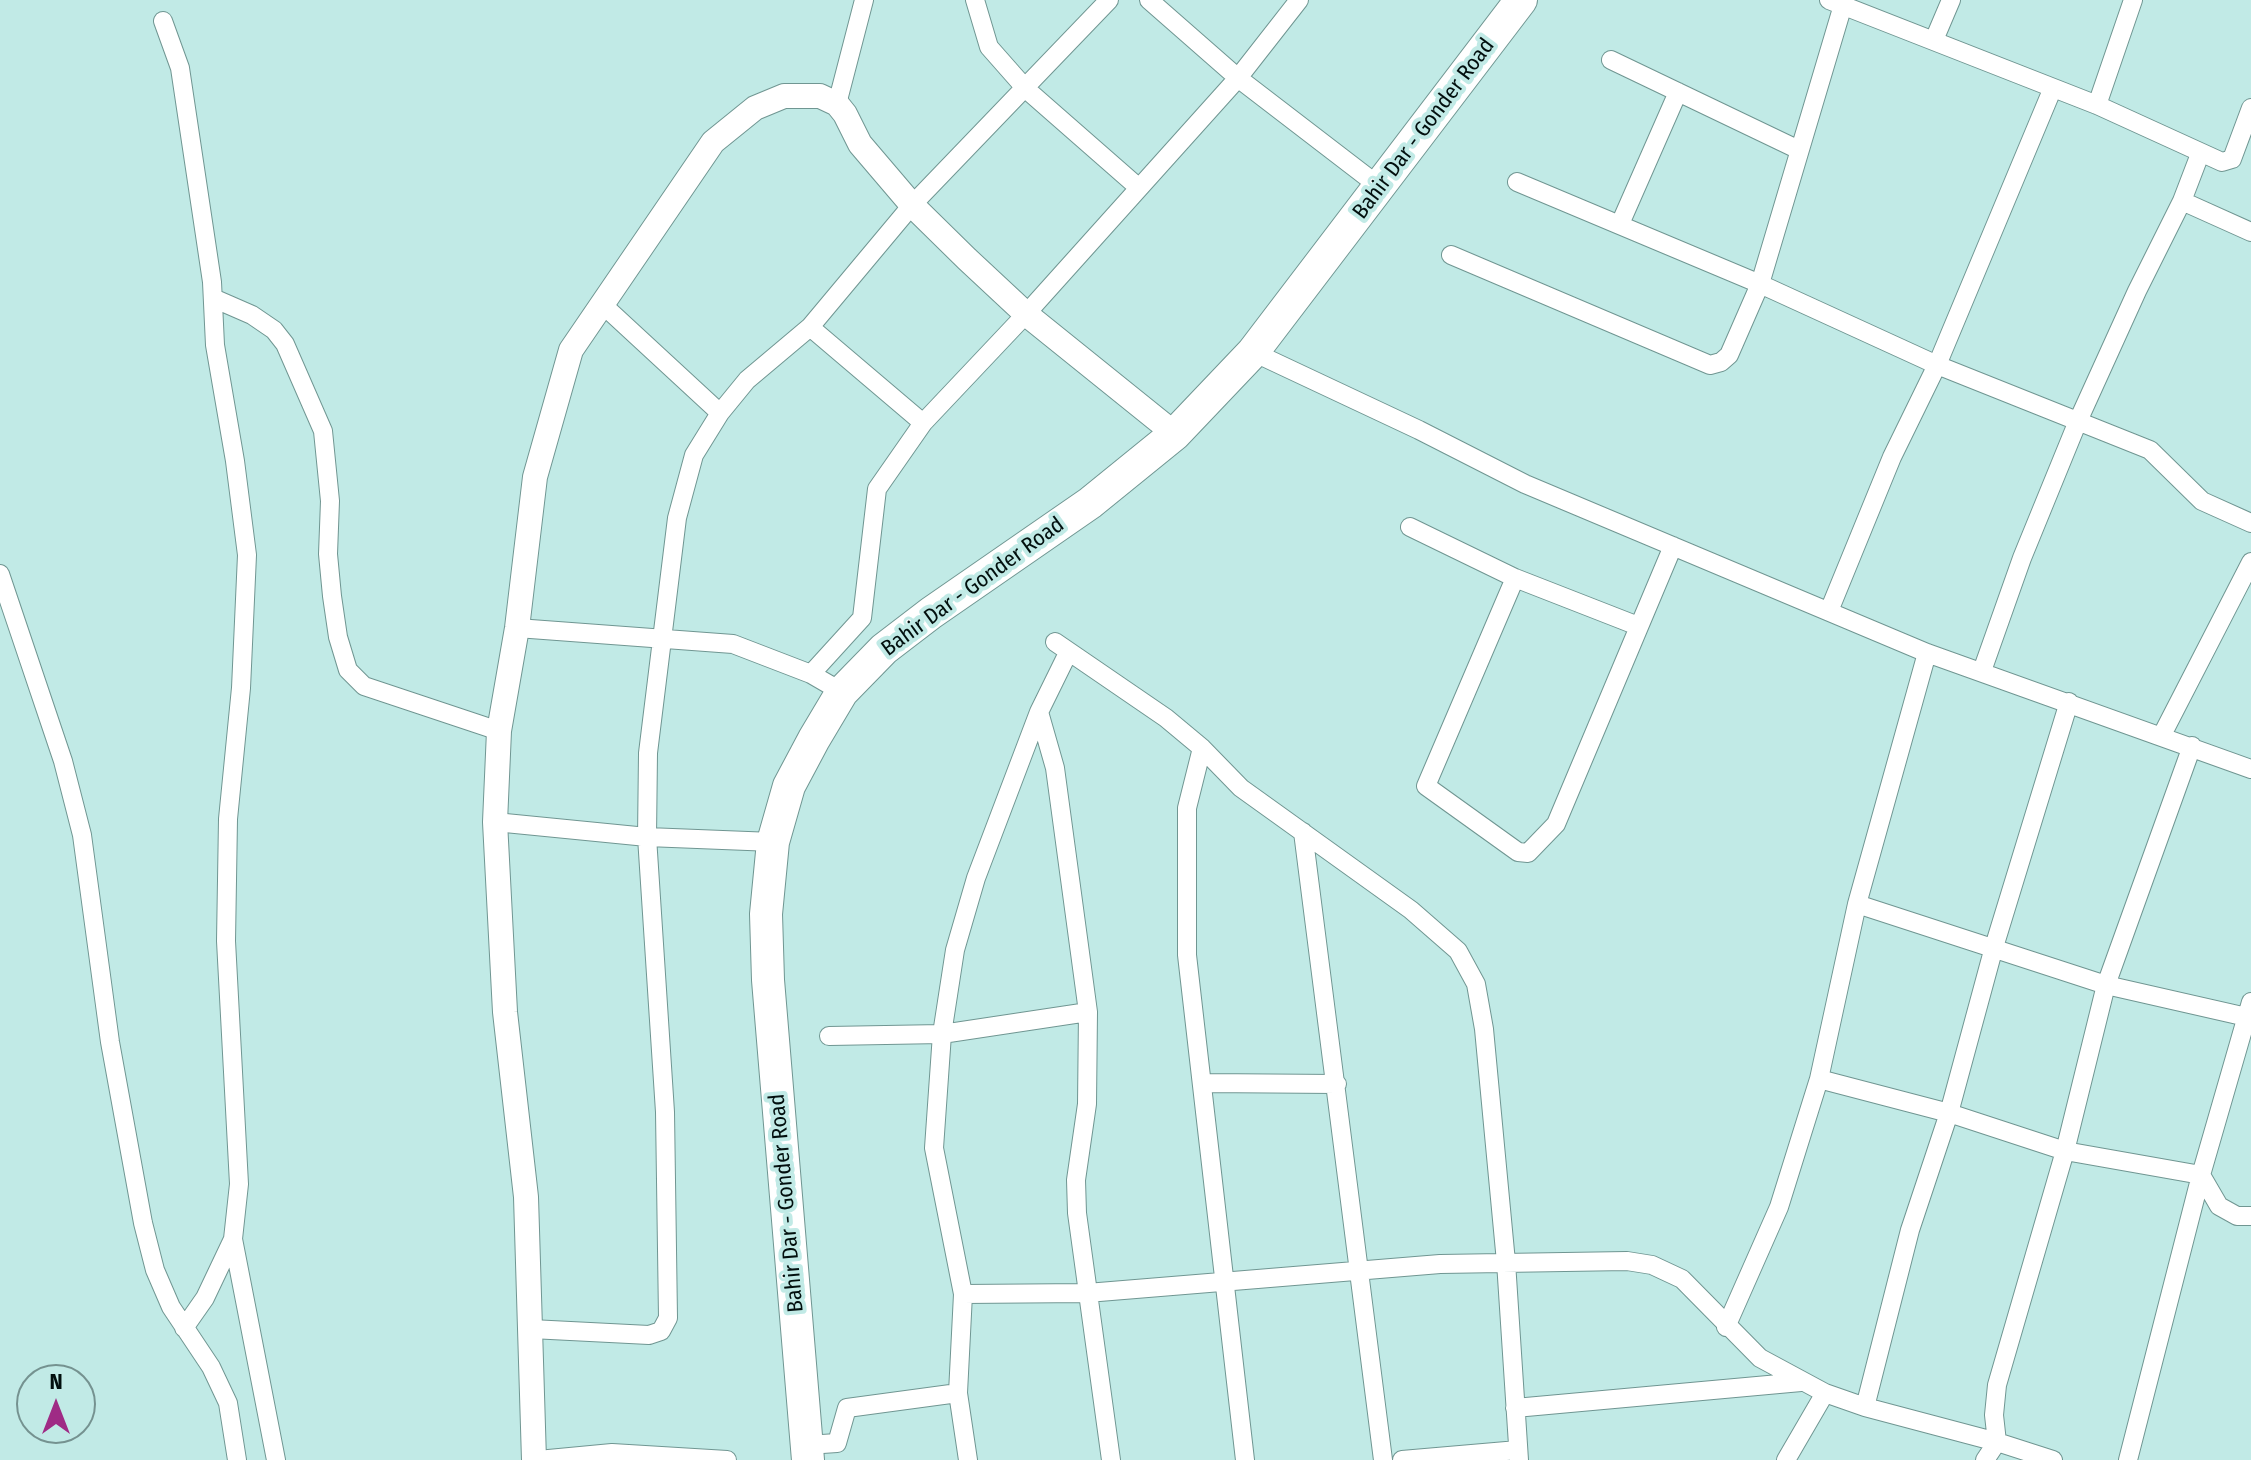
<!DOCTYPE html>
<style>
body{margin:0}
#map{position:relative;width:2251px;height:1460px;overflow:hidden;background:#c1eae6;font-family:"Fira Sans Condensed",sans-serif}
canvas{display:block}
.north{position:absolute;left:16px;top:1364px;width:80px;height:80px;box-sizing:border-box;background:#c1eae6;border:2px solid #759290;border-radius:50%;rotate:0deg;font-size:22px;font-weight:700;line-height:32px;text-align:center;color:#020f0e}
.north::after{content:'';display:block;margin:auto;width:28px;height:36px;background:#9f2b85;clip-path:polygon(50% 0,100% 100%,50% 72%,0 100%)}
</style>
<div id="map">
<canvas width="2251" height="1460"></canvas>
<div class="north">N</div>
</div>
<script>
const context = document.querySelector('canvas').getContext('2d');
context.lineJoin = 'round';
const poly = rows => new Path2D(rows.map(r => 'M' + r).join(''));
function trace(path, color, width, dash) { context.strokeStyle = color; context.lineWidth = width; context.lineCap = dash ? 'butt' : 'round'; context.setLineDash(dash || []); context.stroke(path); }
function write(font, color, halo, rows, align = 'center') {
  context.font = font + ' "Fira Sans Condensed",sans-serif'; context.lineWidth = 8; context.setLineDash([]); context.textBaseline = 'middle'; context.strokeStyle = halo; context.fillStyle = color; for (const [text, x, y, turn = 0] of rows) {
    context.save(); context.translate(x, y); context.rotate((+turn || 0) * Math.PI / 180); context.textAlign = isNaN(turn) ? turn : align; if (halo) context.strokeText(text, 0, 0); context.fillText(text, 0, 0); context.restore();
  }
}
const minor = poly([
 [975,0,989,47,1026,89,1139,188],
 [1149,0,1238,78,1380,187],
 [1829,0,2097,105,2222,162,2232,159,2251,108],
 [163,21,180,68,212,282,215,345,235,461,247,555,241,688,228,819,226,941,239,1184,233,1239,205,1298,184,1328],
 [1934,40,1951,0],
 [1611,60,1799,150],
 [837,104,864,0],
 [2097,105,2133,0],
 [1517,182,1760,284,1937,365,2150,450,2202,501,2251,523],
 [2182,201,2251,232],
 [1620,224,1678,92],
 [1451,255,1710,365,1721,362,1729,355,1760,284,1843,5],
 [213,298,252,315,274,330,285,344,323,431,330,501,328,554,332,596,338,637,348,670,364,686,499,731],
 [602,304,720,413,747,380,810,327,912,205,1109,0],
 [810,327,923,423],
 [1253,352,1419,430,1525,484,1927,653,2251,769],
 [1410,527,1515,578,1638,626],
 [0,574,63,761,82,835,110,1042,143,1223,155,1270,171,1307,211,1367,228,1403,237,1460],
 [1515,578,1426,786,1518,852,1528,853,1556,824,1673,546],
 [1829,611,1892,457,1937,365,2052,90],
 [517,628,733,644,811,674],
 [1055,642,1166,718,1202,748,1241,788,1411,910,1458,951,1476,984,1484,1029,1506,1262,1519,1460],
 [1982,671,2022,558,2078,421,2137,291,2182,201,2200,154],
 [842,692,811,674,862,618,877,489,923,423,1026,314,1238,78,1299,0],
 [1039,712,1055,768,1088,1012,1087,1104,1076,1180,1077,1213,1111,1460],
 [2162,735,2251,562],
 [1202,748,1187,808,1187,955,1245,1460],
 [495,822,647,837,773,842],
 [1303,832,1383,1460],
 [1857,904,2106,985,2251,1018],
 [829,1036,942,1034,1088,1012],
 [1819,1079,1949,1113,2065,1151,2201,1175,2219,1206,2237,1216,2251,1216],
 [1203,1083,1337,1084],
 [233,1239,276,1460],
 [963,1294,1087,1293,1440,1264,1627,1261,1652,1265,1682,1279,1760,1358,1825,1393,1786,1460],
 [1726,1327,1779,1207,1819,1079,1857,904,1927,653],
 [531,1329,649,1335,661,1331,668,1318,665,1112,647,837,648,753,677,518,694,455,720,413],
 [1825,1393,1865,1407,1997,1442,2053,1460],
 [1865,1407,1910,1230,1949,1113,1994,947,2069,702],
 [1515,1408,1801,1382],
 [807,1445,837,1443,847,1408,958,1393],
 [538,1460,612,1453,727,1460],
 [968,1460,958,1393,963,1294,934,1148,942,1034,955,950,976,878,1039,712,1068,653],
 [1402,1460,1518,1450],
 [1985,1460,1997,1442,1994,1415,1997,1385,2065,1151,2106,985,2192,746],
 [2128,1460,2201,1175,2251,1002]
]);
const tertiary = poly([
 [534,1460,526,1197,505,1012,495,822,499,731,517,628,535,477,571,350,713,142,755,108,784,96,820,96,837,104,845,114,860,144,912,205,967,259,1026,314,1175,434]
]);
const trunk = poly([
 [808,1460,768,980,766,914,773,842,789,786,814,739,842,692,884,649,931,613,1090,503,1175,434,1253,352,1521,0]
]);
trace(minor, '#709692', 20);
trace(tertiary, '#709692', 26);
trace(trunk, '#709692', 34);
trace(minor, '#fff', 18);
trace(tertiary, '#fff', 24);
trace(trunk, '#fff', 32);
write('22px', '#020f0e', '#c1eae6', [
 ["Bahir Dar - Gonder Road",1424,129,-53],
 ["Bahir Dar - Gonder Road",973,587,-36],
 ["Bahir Dar - Gonder Road",787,1203,-95]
]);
</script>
